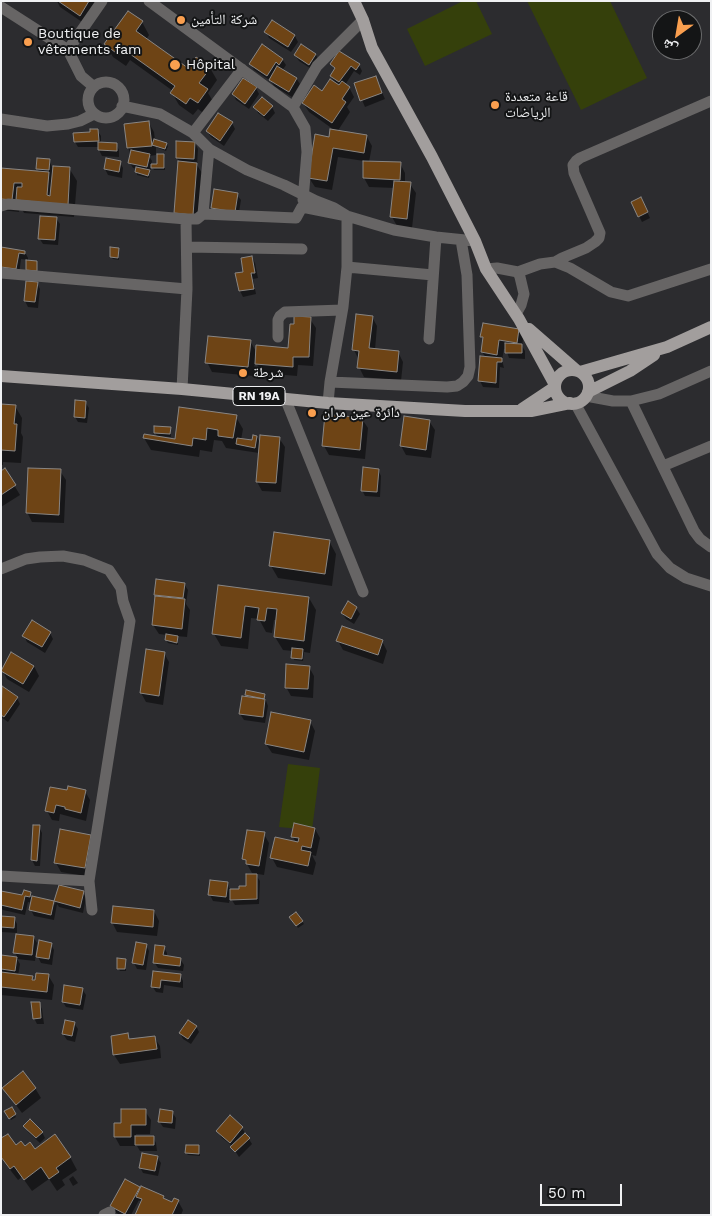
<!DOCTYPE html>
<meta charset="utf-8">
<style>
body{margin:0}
#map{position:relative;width:712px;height:1216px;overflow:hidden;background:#2c2c2f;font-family:"Work Sans","Noto Naskh Arabic",sans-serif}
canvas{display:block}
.frame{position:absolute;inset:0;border:2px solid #f0f1f3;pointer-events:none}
.north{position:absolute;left:652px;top:10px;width:50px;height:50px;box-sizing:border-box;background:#141516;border:1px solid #6c6d6e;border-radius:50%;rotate:212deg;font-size:14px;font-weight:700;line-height:20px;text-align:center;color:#f0f1f3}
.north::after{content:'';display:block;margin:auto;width:18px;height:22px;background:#fa9f4f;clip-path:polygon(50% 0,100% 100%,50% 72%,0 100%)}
.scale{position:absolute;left:540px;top:1184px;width:82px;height:22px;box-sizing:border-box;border:2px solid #f0f1f3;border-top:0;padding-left:6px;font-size:15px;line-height:18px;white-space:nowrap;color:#f0f1f3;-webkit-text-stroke:4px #141516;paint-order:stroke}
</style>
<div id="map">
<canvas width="712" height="1216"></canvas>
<div class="frame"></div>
<div class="north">ش</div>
<div class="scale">50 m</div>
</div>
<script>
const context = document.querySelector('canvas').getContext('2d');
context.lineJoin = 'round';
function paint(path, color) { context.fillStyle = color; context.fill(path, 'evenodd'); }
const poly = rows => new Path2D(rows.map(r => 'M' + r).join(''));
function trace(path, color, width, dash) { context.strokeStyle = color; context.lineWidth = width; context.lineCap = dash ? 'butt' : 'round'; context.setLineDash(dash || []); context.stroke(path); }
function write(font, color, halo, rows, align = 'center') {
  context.font = font + ' "Work Sans","Noto Naskh Arabic",sans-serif'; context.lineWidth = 4; context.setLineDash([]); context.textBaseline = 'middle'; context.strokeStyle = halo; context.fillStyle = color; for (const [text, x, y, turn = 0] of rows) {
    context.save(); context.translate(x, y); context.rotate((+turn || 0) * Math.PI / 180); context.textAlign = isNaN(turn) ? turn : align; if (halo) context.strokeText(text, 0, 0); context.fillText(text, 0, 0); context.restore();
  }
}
paint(poly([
 [463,1,476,1,492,34,425,66,407,29],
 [527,1,610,1,647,78,581,110],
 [288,764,320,768,312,830,279,827]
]), '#35400b');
paint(poly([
 [57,1,101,1,85,24,60,7],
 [142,22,149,35,146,40,188,70,210,68,217,80,208,93,214,103,206,115,198,109,193,115,179,105,172,93,173,91,130,60,126,66,113,57,105,44],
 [272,22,295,36,298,42,291,52,269,38,266,32],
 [301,46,316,55,319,61,313,70,299,61,295,55],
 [282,59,286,65,282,71,296,78,300,84,292,97,274,86,271,81,254,70,251,64],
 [332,64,359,65,362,71,360,75,354,71,345,85,349,87,354,97,347,107,350,112,337,132,367,137,372,146,369,162,400,163,405,173,405,183,410,184,416,193,412,228,397,226,392,217,395,188,369,187,364,178,364,161,338,157,332,190,315,187,309,178,330,138,337,132,309,112,303,103,336,84,331,76,335,70],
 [375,77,385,99,365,107,355,84],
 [256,88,259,94,249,109,236,100,233,94],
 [255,107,272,107,275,113,268,121,258,113],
 [149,123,154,132,155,141,166,144,168,146,166,151,156,147,156,155,149,156,152,161,151,165,158,165,163,155,165,158,165,170,154,170,151,165,149,178,137,175,137,169,133,168,130,163,131,154,128,148,126,125],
 [232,123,235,129,224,146,211,137,207,131],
 [97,130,101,136,101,143,116,144,119,150,119,157,102,156,99,150,99,147,78,147,75,142],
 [195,143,198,149,197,165,202,173,198,223,181,222,179,162,177,158],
 [49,160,52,167,69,168,77,181,74,217,24,213,20,205,19,212,1,210,1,169,40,173,37,169],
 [120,162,123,168,122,178,108,175,105,169],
 [237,195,241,200,238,218,216,214,212,208],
 [644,205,650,218,642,222,639,216],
 [56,218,60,224,58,245,43,244,39,238],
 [1,248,25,252,28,258,28,260,21,259,19,275,1,271],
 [118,249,119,260,113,259,111,257],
 [252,257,255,263,258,278,253,279,256,294,243,297,240,291],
 [37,283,40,289,38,308,28,307,25,301],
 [372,317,377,326,375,350,398,352,403,362,401,381,364,377,359,367,359,360,354,350],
 [310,319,316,328,313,366,298,365,297,376,262,373,255,361,253,376,212,372,207,362,250,341,257,353,289,349],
 [518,330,523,339,522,346,525,351,525,359,509,358,506,349,504,349,502,360,504,368,500,367,499,388,483,387,480,381,486,358,482,352,484,340,482,337],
 [85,402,89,408,87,423,78,422,75,417],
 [1,405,15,406,22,418,21,433,23,437,21,463,3,462,3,465,1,465],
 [236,417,243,429,241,440,253,442,257,437,260,443,279,438,285,447,281,492,262,491,257,482,259,453,226,448,222,441,214,440,212,452,200,450,199,457,151,450,144,438,176,440],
 [362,419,368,428,365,459,329,455,324,446],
 [429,421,435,430,431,458,406,455,401,446],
 [170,428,171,437,157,436,155,433],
 [5,470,20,495,1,507,1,472],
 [378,470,381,476,380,497,365,496,362,490],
 [60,471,66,480,64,523,32,522,27,512],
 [329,541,336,554,332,586,278,578,271,566],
 [184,584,188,590,186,604,190,610,187,637,176,636,178,640,178,645,168,643,166,640,167,635,159,634,153,625,155,594],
 [219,587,309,598,316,610,310,653,304,652,303,661,294,660,293,651,283,650,275,637,277,620,274,620,272,633,266,632,259,619,251,618,248,649,221,646,214,634],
 [356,608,360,614,354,624,346,619,342,613],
 [50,633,53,639,45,653,27,642,24,636],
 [338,641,382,641,387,651,383,664,343,650],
 [147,651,164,653,169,662,163,705,146,702,141,693],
 [34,666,39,676,29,692,7,679,2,670],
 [309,667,314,676,313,698,291,696,286,687],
 [2,688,17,698,20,704,8,722,1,717],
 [247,695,264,695,268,706,265,723,244,720,240,714,249,698],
 [310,721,315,731,309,760,272,753,266,744],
 [85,791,90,800,86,821,60,814,59,821,52,820,47,811,68,792],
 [39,827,42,833,40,866,35,866,32,860],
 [315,829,320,838,316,856,312,855,316,863,313,875,277,867,272,858,296,842,292,836],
 [264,834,269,843,264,875,252,873,244,859],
 [95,845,90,877,61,872,56,863],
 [256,875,260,881,259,904,235,905,230,897,229,903,213,901,210,895,227,883,230,890,240,890,247,887],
 [59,886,83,892,86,898,83,913,59,907,57,904,54,920,34,916,31,910,32,903,28,902,25,915,3,910,1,908,1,895,23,897,30,893,33,898,53,902,55,905],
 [154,911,159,921,157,936,117,932,112,922],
 [296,913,304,924,298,928,291,917],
 [1,917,14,918,17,924,17,933,2,932],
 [34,938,37,943,35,961,17,959,20,964,18,976,32,977,36,984,48,975,54,985,52,1000,1,995,1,956,18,958,15,953],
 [51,944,54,950,52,965,41,963,38,957],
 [146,945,149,951,146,970,137,969,134,963],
 [164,947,167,953,167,957,180,959,184,965,183,971,158,968,154,962],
 [125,960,126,962,126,971,120,971,118,968],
 [154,972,180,975,183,981,183,988,164,985,163,993,156,992,152,986],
 [82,989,86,995,83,1010,66,1007,63,1002],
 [39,1003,42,1009,44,1024,37,1024,34,1018],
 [74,1023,78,1029,75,1042,67,1040,63,1034],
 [196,1026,199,1032,191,1044,183,1039,180,1033],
 [127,1035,130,1040,154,1037,160,1046,161,1058,120,1064,114,1055],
 [3,1088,35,1088,41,1098,22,1113],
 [11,1108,16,1117,11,1120,6,1112],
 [145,1111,151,1120,150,1134,136,1134,136,1137,153,1137,156,1143,157,1151,140,1151,137,1146,120,1146,115,1137,122,1124],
 [172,1112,176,1118,175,1129,163,1127,159,1121],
 [25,1126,42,1132,45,1138,40,1143,28,1132],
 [242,1128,252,1144,239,1157,232,1146,221,1137,218,1131],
 [1,1140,15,1147,70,1157,77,1170,62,1180,65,1185,57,1191,49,1179,32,1191,22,1177,18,1180,1,1158],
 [199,1147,200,1156,188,1155,186,1153],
 [157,1157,161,1163,158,1176,143,1173,140,1167],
 [73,1176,78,1183,73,1186,69,1179],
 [139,1188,140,1190,163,1197,165,1200,172,1203,178,1201,183,1210,181,1215,136,1215,141,1203,139,1200,131,1215,120,1215,115,1212,111,1206]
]), '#0007');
const building = poly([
 [58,1,89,1,80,16,58,1],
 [128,11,143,21,136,31,188,68,196,57,211,67,199,83,208,89,198,103,190,98,186,104,170,93,175,86,123,49,119,55,104,44,128,11],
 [272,20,295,35,288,47,264,32,272,20],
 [262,44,283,59,279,65,276,62,267,76,249,64,262,44],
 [301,44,316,54,309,65,294,55,301,44],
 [339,51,360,64,356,70,351,66,339,82,330,76,335,68,330,64,339,51],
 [277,66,297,78,289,92,269,80,277,66],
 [376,76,382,93,360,101,354,83,376,76],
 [243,78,257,87,245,104,232,94,243,78],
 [330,79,339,85,342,81,350,87,342,99,346,102,332,123,302,103,314,85,322,91,330,79],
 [262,97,273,106,264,116,253,107,262,97],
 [218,113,233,122,220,141,206,131,218,113],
 [149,121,152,146,127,148,124,124,149,121],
 [90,129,98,129,99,141,74,142,73,133,90,132,90,129],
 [330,129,367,135,364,153,333,148,327,181,308,178,315,134,329,137,330,129],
 [154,139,167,143,165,149,152,145,154,139],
 [176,141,195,142,194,159,176,158,176,141],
 [98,142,117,143,117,151,98,150,98,142],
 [131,150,150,154,147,167,128,163,131,150],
 [157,154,164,154,164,168,151,168,151,164,157,164,157,154],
 [37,158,50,159,49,170,36,169,37,158],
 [106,158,121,161,119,172,104,169,106,158],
 [178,161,197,163,193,215,174,213,178,161],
 [363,161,401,162,400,180,363,178,363,161],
 [53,166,70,167,68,205,16,200,17,187,22,187,22,183,14,183,12,200,1,199,1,168,49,172,47,195,50,196,53,166],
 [136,167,150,170,148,176,135,172,136,167],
 [394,181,411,182,407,219,390,217,394,181],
 [214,189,238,193,235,212,211,208,214,189],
 [641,197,648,212,638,217,631,202,641,197],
 [40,216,57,217,55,240,38,239,40,216],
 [1,247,25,251,25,254,19,253,16,269,1,267,1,247],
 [110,247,119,248,118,258,110,257,110,247],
 [252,256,255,273,251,273,254,289,239,291,235,273,243,272,241,258,252,256],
 [26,260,37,261,37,271,26,270,26,260],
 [26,281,38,282,35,302,24,301,26,281],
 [356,314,373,316,369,348,399,351,397,372,357,368,359,351,352,350,356,314],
 [294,316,311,317,309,357,293,357,293,367,255,364,256,345,288,348,290,324,294,324,294,316],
 [483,323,519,329,517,343,499,340,497,355,481,352,483,337,480,337,483,323],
 [208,336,251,340,248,367,205,363,208,336],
 [505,343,522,344,522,353,505,353,505,343],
 [480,356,502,358,502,362,497,362,496,383,478,381,480,356],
 [75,400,86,401,85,418,74,417,75,400],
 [1,404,16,405,14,424,17,424,15,451,1,450,1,404],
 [179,407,237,415,233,438,218,436,218,430,207,428,206,440,193,438,192,446,143,438,144,434,175,439,179,407],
 [325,414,363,418,360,450,322,446,325,414],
 [404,416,430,420,426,450,400,446,404,416],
 [154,426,171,427,170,434,154,433,154,426],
 [253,435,257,436,255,448,236,444,237,438,252,440,253,435],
 [260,435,280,437,276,483,256,482,260,435],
 [363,467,379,469,377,492,361,491,363,467],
 [5,468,16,485,1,495,1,471,5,468],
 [28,468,61,469,59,515,26,513,28,468],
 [274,532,330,540,325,574,269,566,274,532],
 [156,579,185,583,183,598,154,595,156,579],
 [218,585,309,597,304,641,274,637,277,609,267,608,265,621,257,620,259,608,245,606,241,638,212,634,218,585],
 [155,596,185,599,182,629,152,625,155,596],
 [348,601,357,607,351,619,341,613,348,601],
 [32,620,51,632,42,647,22,636,32,620],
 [342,626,383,640,378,655,336,641,342,626],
 [166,634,178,636,177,643,165,640,166,634],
 [292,648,303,649,302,659,291,658,292,648],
 [146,649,165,652,159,696,140,693,146,649],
 [11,652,34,666,23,684,1,671,11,652],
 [286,664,310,666,308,689,285,688,286,664],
 [2,686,18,697,4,717,1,715,2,686],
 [246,690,265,694,264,699,245,695,246,690],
 [242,696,265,699,263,717,239,714,242,696],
 [271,712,311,720,304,752,265,744,271,712],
 [68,786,86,790,81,813,65,809,65,807,56,805,54,813,45,811,50,787,67,790,68,786],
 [294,823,315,828,311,848,302,846,301,850,311,852,308,866,270,858,275,837,298,842,299,838,291,837,294,823],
 [33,825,40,825,37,861,31,860,33,825],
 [60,829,91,835,85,868,54,863,60,829],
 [247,830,265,832,259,866,246,864,246,860,242,859,247,830],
 [246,874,257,874,257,899,230,900,230,889,239,889,239,886,246,886,246,874],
 [210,880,228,882,226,897,208,895,210,880],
 [59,885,84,891,80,908,54,901,59,885],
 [24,890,31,892,30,897,25,896,22,910,1,905,1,891,22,895,24,890],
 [32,896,54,901,51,915,29,910,32,896],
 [113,906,154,910,153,927,111,923,113,906],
 [296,912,303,921,296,926,289,917,296,912],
 [1,916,15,917,14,928,1,927,1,916],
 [16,934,34,936,32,955,13,953,16,934],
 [39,940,52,943,49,959,36,957,39,940],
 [136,942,147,944,143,965,132,963,136,942],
 [155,945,165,946,163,955,181,958,180,966,153,963,155,945],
 [1,955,17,957,15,971,1,969,1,955],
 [117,958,126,959,125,969,117,969,117,958],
 [153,971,181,974,180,982,161,980,160,988,151,987,153,971],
 [1,972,33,976,32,980,35,980,36,973,49,974,47,992,1,987,1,972],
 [64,985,83,988,80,1005,62,1002,64,985],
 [31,1002,40,1002,41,1018,33,1019,31,1002],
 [65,1020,75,1022,72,1036,62,1034,65,1020],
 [188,1020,197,1026,188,1039,179,1033,188,1020],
 [128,1033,129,1039,155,1036,157,1049,113,1055,111,1036,128,1033],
 [23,1071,36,1088,16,1105,2,1088,23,1071],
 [12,1107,16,1114,9,1119,4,1111,12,1107],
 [121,1109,146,1109,146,1125,131,1125,131,1137,114,1137,114,1123,121,1123,121,1109],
 [160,1109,173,1111,172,1123,158,1122,160,1109],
 [230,1115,243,1127,230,1143,216,1131,230,1115],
 [30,1119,43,1132,36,1138,23,1126,30,1119],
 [245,1133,250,1138,235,1152,230,1147,245,1133],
 [8,1134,16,1145,21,1141,25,1146,30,1142,35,1149,55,1134,71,1157,56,1168,59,1172,49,1179,41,1167,24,1180,14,1166,10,1169,1,1157,1,1138,8,1134],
 [135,1136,154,1136,154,1145,135,1145,135,1136],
 [186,1145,199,1145,199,1154,185,1153,186,1145],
 [142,1153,158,1156,155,1171,139,1168,142,1153],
 [125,1179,140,1187,125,1214,110,1206,125,1179],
 [141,1186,164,1196,163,1198,172,1202,174,1198,179,1200,172,1215,135,1215,142,1199,136,1197,141,1186]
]);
paint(building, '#6e4415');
trace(building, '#898684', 1);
trace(poly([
 [149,1,293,107],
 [1,7,68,50,81,76,94,87],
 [68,50,102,1],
 '88 100a18 18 0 1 1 36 0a18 18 0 1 1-36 0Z',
 [122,106,160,114,193,133,209,149,247,170,284,185,316,201,334,208,347,216,394,230,436,237,475,241],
 [1,119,47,126,68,124,80,121,94,114],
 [193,133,242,69],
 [303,200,307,152,305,128,293,107,317,66,363,20],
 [1,206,8,204,186,219],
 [203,214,296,218,302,207,347,216,347,267,343,307,330,382,328,403],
 [187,247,302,249],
 [555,262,562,258,586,248,595,242,599,238,600,233,574,173,573,165,576,161,580,158,711,101],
 [347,267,433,275],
 [486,269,497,268,518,272,520,277,524,294,521,305,516,314],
 [518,272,540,264,555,262,570,268,611,292,628,296,711,269],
 [1,273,187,289],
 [278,337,278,320,280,316,285,312,342,310],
 [429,339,436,237],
 [330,382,447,387,457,386,463,382,468,376,470,367,467,275,461,240],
 [182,389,187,289,186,219,197,219,203,214,209,149],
 [586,396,613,401,631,401,659,394,711,371],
 [285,398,363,592],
 [631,401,694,531,700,539,711,547],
 [575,403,657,554,670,568,686,578,711,586],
 [663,466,711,446],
 [1,569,26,559,40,557,63,556,84,560,109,570,121,588,123,601,130,621,89,881,92,910],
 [1,876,89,881],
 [104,1215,110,1212]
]), '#676565', 11);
trace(poly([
 [354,1,363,20,372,48,432,157,475,241,486,269,519,319,555,385],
 [529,329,576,370],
 '555 387a17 17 0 1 1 34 0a17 17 0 1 1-34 0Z',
 [580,372,667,347,711,327],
 [1,376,182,389,328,403,465,411,531,411,570,403],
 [588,392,630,371,654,355],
 [522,409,555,387]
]), '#a29e9d', 12);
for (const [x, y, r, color] of [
 [181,20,5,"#fa9f4f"],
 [28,42,5,"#fa9f4f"],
 [175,65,6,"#fa9f4f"],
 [495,105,5,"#fa9f4f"],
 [243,373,5,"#fa9f4f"],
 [312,413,5,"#fa9f4f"]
]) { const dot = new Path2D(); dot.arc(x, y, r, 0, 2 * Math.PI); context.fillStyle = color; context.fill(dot); trace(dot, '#141516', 2); }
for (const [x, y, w] of [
 [259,396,52]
]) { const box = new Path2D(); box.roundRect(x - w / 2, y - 9.5, w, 19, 4); context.fillStyle = '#141516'; context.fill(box); trace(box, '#f0f1f3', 1); }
write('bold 12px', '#f0f1f3', null, [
 ["RN 19A",259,396]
]);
write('14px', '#f0f1f3', '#141516', [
 ["شركة التأمين",191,20],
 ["Boutique de",38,34],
 ["vêtements fam",38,50],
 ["Hôpital",186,65],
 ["قاعة متعددة",505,97],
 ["الرياضات",505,113],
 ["شرطة",253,373],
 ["دائرة عين مران",322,413]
], 'left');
</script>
